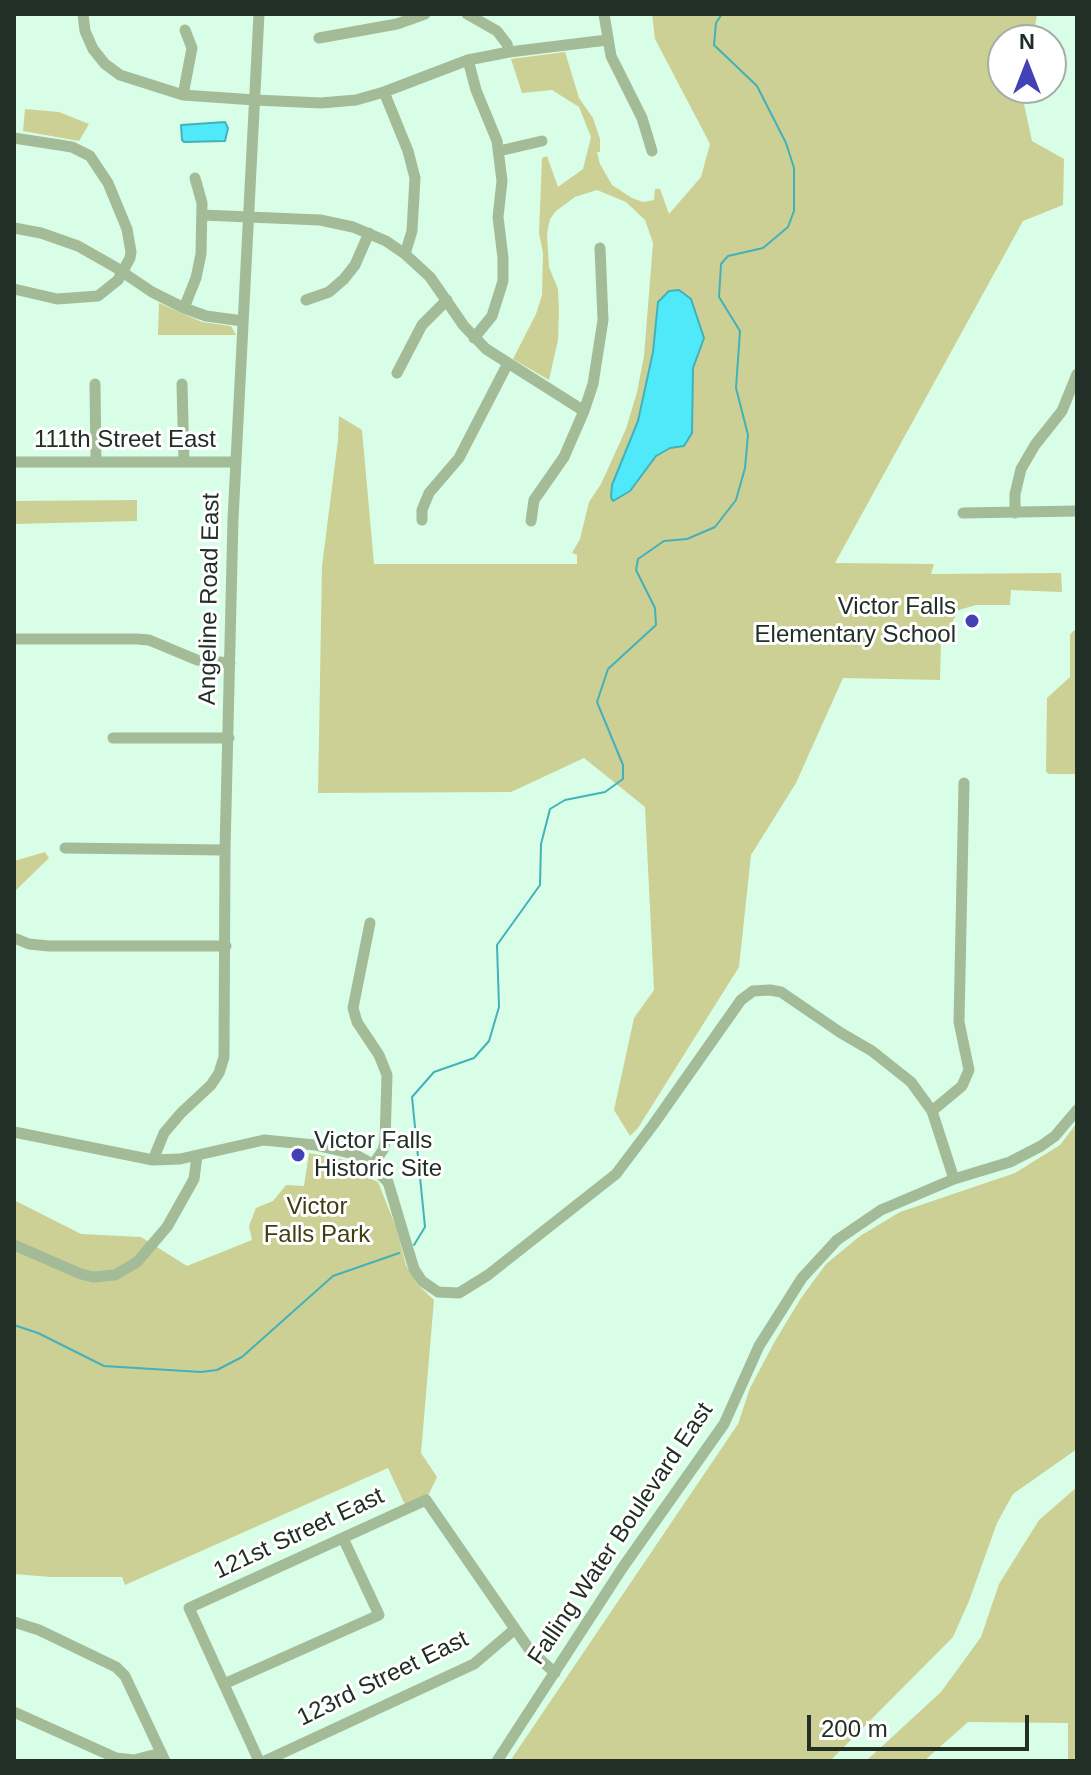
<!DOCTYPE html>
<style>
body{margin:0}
#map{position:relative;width:1091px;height:1775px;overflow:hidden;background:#d9fee7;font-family:Arial,sans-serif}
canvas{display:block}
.frame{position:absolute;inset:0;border:16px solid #212f26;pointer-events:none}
.north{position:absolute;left:987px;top:24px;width:80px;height:80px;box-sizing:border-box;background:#fff;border:2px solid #a6aca8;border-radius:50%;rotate:0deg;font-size:22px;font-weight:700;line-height:32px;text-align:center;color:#212f26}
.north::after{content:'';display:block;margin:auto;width:28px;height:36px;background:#4341b6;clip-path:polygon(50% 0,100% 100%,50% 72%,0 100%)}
.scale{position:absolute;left:807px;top:1715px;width:222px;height:36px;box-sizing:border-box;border:4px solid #212f26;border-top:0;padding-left:10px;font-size:24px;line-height:28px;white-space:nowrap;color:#212f26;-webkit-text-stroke:6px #fff;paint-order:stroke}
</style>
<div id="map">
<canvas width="1091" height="1775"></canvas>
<div class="frame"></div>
<div class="north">N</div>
<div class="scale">200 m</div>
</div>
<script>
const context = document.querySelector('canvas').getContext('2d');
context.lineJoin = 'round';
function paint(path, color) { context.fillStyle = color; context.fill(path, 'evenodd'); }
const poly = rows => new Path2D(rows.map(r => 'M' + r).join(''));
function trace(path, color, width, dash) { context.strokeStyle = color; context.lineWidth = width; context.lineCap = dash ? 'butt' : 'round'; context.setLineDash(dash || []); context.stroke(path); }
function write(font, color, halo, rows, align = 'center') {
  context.font = font + ' Arial,sans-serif'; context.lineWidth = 6; context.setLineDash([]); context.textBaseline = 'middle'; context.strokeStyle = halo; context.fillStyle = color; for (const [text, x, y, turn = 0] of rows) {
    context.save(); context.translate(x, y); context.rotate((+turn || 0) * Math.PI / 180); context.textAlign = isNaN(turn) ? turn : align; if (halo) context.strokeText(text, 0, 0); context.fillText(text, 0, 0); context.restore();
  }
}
paint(poly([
 [652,14,1037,14,1033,40,1003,40,1003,88,1026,88,1024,104,1032,141,1064,159,1063,205,1023,221,835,563,934,564,931,574,1061,573,1062,592,1011,590,1010,605,976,605,959,610,941,642,940,680,843,678,796,783,751,855,739,967,638,1128,630,1136,614,1110,634,1018,654,990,645,807,584,758,511,792,318,793,322,566,338,440,339,416,362,430,374,564,577,564,577,555,572,553,580,539,589,502,601,484,626,429,637,392,644,356,653,243,645,220,626,202,597,190,575,197,556,211,550,219,547,234,549,267,558,289,559,310,558,340,549,380,513,359,536,314,542,295,543,253,539,233,542,158,547,156,558,187,583,169,591,137,579,107,552,90,522,93,511,59,565,52,579,98,593,118,600,139,600,152,597,152,600,164,612,185,632,198,643,202,654,200,655,189,660,189,669,214,701,177,710,144,655,39],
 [25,109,59,112,89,124,79,141,23,131],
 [159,303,202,322,231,326,236,335,158,335],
 [137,500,137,521,14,524,14,501],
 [1077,630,1077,774,1049,774,1046,772,1047,698,1070,677,1070,635,1073,631],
 [45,852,49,858,14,892,14,861],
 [1077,1123,1077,1449,1013,1494,997,1523,969,1601,953,1637,830,1761,510,1761,738,1424,750,1388,775,1341,801,1298,826,1264,860,1236,900,1212,1015,1173,1060,1145],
 [309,1153,345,1160,354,1164,364,1176,378,1182,396,1227,406,1265,417,1284,434,1300,421,1453,437,1477,426,1500,407,1509,388,1468,125,1585,122,1577,51,1577,14,1574,14,1200,81,1234,141,1237,187,1266,252,1240,249,1226,256,1208,273,1201,286,1185,304,1186],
 [1077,1487,1077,1761,1068,1761,1068,1723,968,1722,924,1761,866,1761,941,1692,981,1637,999,1584,1039,1520]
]), '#cdd094');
const water = poly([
 [225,122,228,128,225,141,184,142,182,140,181,125,225,122],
 [679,290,691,299,704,338,693,368,692,433,684,446,670,448,656,456,630,491,613,501,611,497,612,485,638,421,653,352,658,302,669,291,679,290]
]);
paint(water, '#50e9fa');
trace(water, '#42b1ba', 2);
trace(poly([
 [414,1245,425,1227,412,1097,434,1072,474,1058,489,1041,499,1007,497,945,540,885,541,844,550,809,565,800,605,792,623,779,623,765,597,702,608,669,656,625,655,608,636,570,638,559,664,541,687,539,715,527,736,500,745,468,748,435,736,388,740,331,719,297,721,264,728,256,763,248,788,227,794,211,794,168,786,143,757,86,714,45,716,23,722,14],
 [14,1325,38,1333,104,1366,201,1372,217,1370,242,1357,333,1276,399,1253]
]), '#42b1ba', 2);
trace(poly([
 [83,14,85,31,93,49,105,64,120,75,183,95,255,100,321,103,356,100,384,92,468,60,509,52,607,40],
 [467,14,497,31,507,44,509,52],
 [604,14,611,56,642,118,652,151],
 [319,38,397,24,425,14],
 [468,60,476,90,497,141,502,181,498,217,503,258,503,281,492,316,474,338],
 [384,92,408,151,415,178,412,231,405,254],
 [183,95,192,48,185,30],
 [14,138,72,147,90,156,108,183,127,229,131,252,130,258,118,280,98,296,57,299,14,289],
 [499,151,542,141],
 [202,215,320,220,353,227,386,241,405,254,430,277,464,326,486,349,584,411],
 [14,228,41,233,78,246,115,267,152,292,184,308,206,316,243,321],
 [306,300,329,292,344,279,355,265,369,233],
 [184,308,196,278,201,254,202,203,195,178],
 [397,373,422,325,447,300],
 [95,384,96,461],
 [182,384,184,461],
 [14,462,236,462],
 [963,513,1077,511],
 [1015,513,1015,494,1021,469,1035,445,1062,411,1077,374],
 [422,520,422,510,429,493,459,458,507,365],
 [531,521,534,500,564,457,584,411,593,384,603,320,600,248],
 [14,639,137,639,149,640,197,660,230,663],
 [113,738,229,738],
 [65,848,225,850],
 [370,923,353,1008,357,1022,379,1055,387,1075,385,1142,383,1150,372,1166],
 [14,938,29,944,49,946,226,946],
 [932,1111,962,1086,969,1070,959,1022,964,783],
 [14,1132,153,1160,180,1159,264,1140,315,1145,354,1154,367,1161,388,1182,414,1269,422,1281,438,1292,459,1293,488,1275,616,1174,653,1125,741,1000,753,991,770,990,781,992,841,1033,872,1051,911,1082,932,1111,954,1179],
 [153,1160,164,1133,181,1113,211,1085,219,1073,224,1057,225,850,233,519,259,14],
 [14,1245,81,1274,93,1277,115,1275,137,1262,167,1227,194,1179,197,1156],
 [14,1622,39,1630,116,1667,125,1676,165,1761],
 [224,1684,379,1615,343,1538],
 [14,1712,116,1758,134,1760,161,1753],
 [259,1761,189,1608,426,1500,529,1649,555,1673],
 [265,1761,474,1664,515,1629],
 [497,1761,623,1567,724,1424,759,1346,802,1278,837,1240,881,1210,954,1179,1010,1162,1041,1146,1055,1136,1077,1110]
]), '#a4bb97', 11);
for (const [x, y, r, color] of [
 [972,621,8,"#4341b6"],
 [298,1155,8,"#4341b6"]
]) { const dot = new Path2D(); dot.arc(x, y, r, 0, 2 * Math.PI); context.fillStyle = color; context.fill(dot); trace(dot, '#fff', 3); }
write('24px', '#212f26', '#fff', [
 ["111th Street East",125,440],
 ["Angeline Road East",210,599,-89],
 ["121st Street East",299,1534,-25],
 ["Falling Water Boulevard East",621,1534,-56],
 ["123rd Street East",383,1679,-26]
]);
write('24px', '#212f26', '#fff', [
 ["Victor Falls",956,607],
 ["Elementary School",956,635],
 ["Victor Falls",314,1141,"left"],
 ["Historic Site",314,1169,"left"]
], 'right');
write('24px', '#3e3f13', '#fff', [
 ["Victor",317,1207],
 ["Falls Park",317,1235]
]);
</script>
